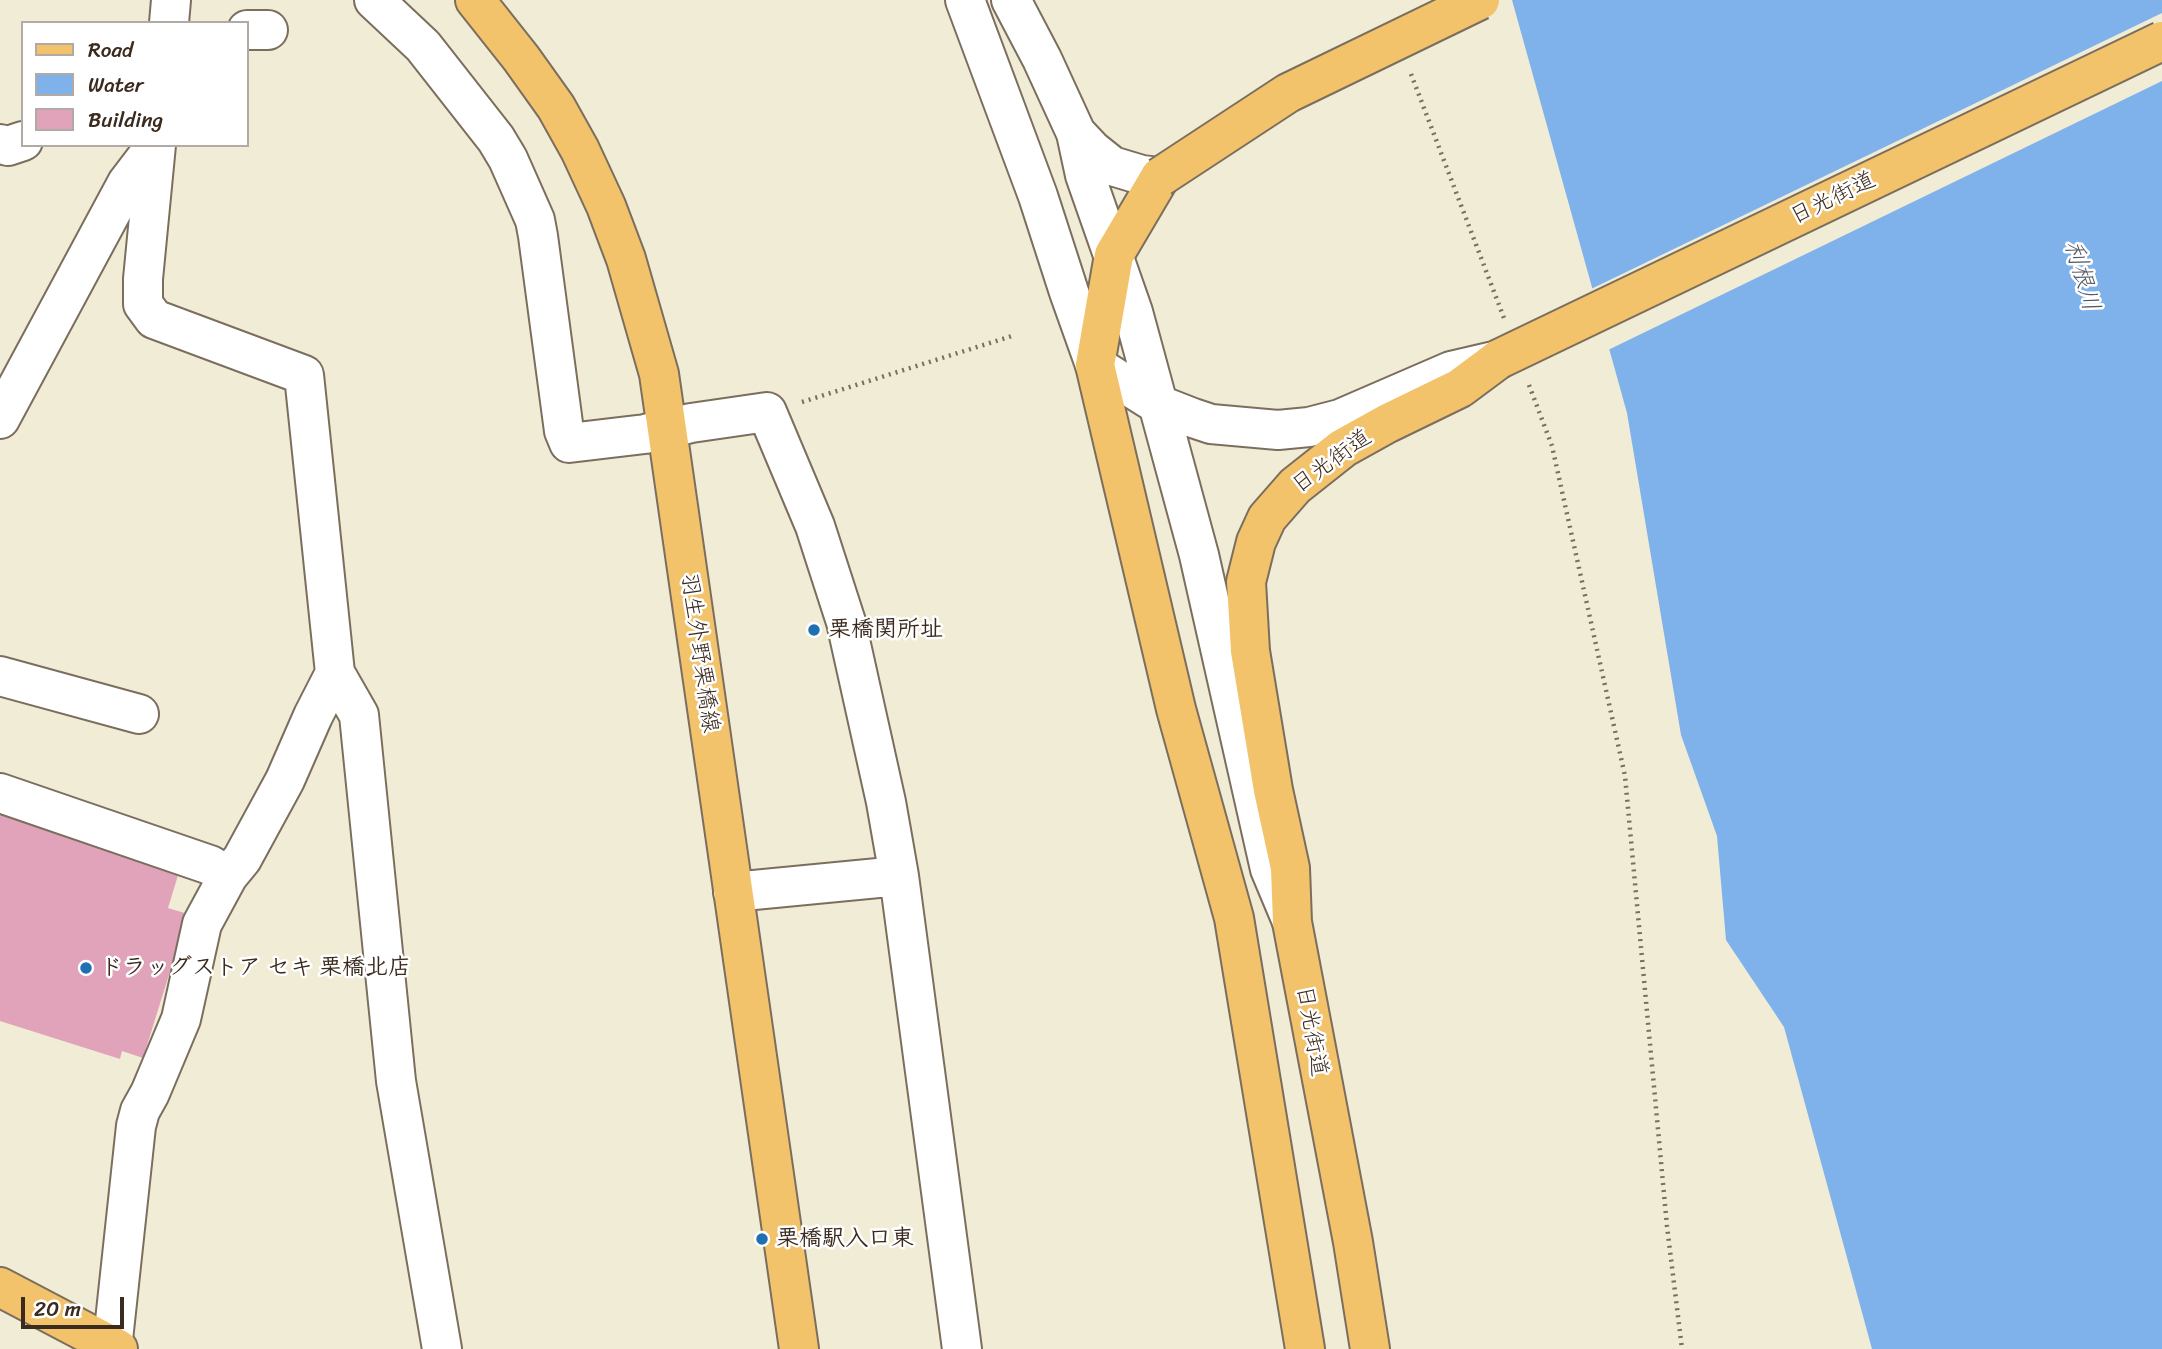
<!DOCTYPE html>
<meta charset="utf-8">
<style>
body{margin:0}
#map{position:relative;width:2162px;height:1349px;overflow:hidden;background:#f1ecd5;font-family:Sriracha,sans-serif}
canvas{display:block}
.legend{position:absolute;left:21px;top:21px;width:228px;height:126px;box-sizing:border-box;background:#fff;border:2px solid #b1aaa5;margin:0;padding:9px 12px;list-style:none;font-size:21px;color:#3b2a1e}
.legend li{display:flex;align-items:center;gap:14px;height:35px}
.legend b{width:35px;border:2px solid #b1aaa5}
.scale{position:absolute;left:21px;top:1297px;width:103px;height:32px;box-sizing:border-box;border:4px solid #3b2a1e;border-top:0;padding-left:9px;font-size:21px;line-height:24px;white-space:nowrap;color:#3b2a1e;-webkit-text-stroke:5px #fff;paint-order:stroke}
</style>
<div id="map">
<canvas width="2162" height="1349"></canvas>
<ul class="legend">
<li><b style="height:9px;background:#f2c36a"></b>Road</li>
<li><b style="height:19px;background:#7fb2eb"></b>Water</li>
<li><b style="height:19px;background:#e1a3ba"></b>Building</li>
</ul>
<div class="scale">20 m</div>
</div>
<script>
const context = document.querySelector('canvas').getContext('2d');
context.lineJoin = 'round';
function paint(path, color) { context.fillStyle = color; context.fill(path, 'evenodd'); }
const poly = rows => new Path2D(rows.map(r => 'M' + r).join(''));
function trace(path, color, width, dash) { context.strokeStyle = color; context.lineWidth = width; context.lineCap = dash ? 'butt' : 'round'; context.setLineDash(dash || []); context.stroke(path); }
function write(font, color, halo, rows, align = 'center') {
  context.font = font + ' Sriracha,"Klee One",sans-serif'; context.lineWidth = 5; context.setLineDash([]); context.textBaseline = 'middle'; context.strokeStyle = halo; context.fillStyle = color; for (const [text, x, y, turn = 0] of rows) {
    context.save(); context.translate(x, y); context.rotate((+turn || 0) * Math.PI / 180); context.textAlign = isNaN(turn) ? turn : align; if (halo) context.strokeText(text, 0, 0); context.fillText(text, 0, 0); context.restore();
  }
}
paint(poly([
 [1512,0,2162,0,2162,1349,1872,1349,1784,1027,1726,940,1717,836,1681,735,1627,413]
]), '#7fb2eb');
paint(poly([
 [2162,13,2162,81,1606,351,1589,290]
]), '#f1ecd5');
paint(poly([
 [0,815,179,872,168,908,188,914,143,1058,122,1051,120,1059,0,1021]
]), '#e1a3ba');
const minor = poly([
 [374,0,423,46,496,139,508,159,535,220,538,236,564,431,569,443,645,434,691,423,767,412,815,526,846,622,886,802,899,876,962,1349],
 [965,0,1038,196,1069,292,1095,365,1157,404,1193,418,1211,424,1278,430,1309,427,1340,419,1451,371,1494,361],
 [1011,0,1042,59,1076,133,1085,175,1133,312,1199,555,1270,869,1291,919],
 [169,23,171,0],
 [247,30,268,30],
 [1076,133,1092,150,1112,166,1142,175,1160,177],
 [0,144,8,146,23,141],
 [156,145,143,279,143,304,154,319,304,375,335,673,359,715,396,1081,442,1349],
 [0,419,127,183,156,145],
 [0,676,139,714],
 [0,793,210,865,228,876],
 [733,892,899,876],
 [112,1349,136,1126,140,1111,150,1093,181,1019,202,924,228,876,242,859,285,780,313,716,335,673]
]);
const major = poly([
 [475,0,521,58,556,107,580,150,606,206,626,259,659,374,799,1349],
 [0,1287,118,1349]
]);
const highway = poly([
 [1160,177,1114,255,1095,365,1176,709,1234,918,1305,1349],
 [1370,1349,1353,1242,1292,922,1290,868,1273,790,1250,651,1246,582,1256,542,1267,518,1295,486,1343,448,1388,423,1460,388,1499,359]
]);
trace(minor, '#7b6e5e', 42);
trace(major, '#7b6e5e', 42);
trace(highway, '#7b6e5e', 42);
trace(poly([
 [1411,74,1504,318],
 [1529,385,1552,446,1625,776,1667,1226,1682,1349],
 [802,402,1012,336]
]), '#7b6e5e', 4.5, [2, 5]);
trace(minor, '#fff', 38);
trace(major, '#f2c36a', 38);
trace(highway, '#f2c36a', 38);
const highwayBridge = poly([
 [1160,177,1288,93,1480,0],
 [1499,359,2162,41]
]);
trace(highwayBridge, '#7b6e5e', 42, []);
trace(highwayBridge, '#f2c36a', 38);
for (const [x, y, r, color] of [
 [814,630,7,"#1f6fb2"],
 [86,968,7,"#1f6fb2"],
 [762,1239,7,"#1f6fb2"]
]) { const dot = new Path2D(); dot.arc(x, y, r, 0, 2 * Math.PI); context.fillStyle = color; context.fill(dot); trace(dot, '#fff', 2.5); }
write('23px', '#3b2a1e', '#fff', [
 ["日光街道",1833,199,-26],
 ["日光街道",1332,462,-36],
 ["羽生外野栗橋線",699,653,82],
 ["日光街道",1311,1031,80]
]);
write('bold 23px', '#3b2a1e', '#fff', [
 ["栗橋関所址",828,630],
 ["ドラッグストア セキ 栗橋北店",100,968],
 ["栗橋駅入口東",776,1239]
], 'left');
write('italic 24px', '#535a66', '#fff', [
 ["利根川",2081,276,74]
]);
</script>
